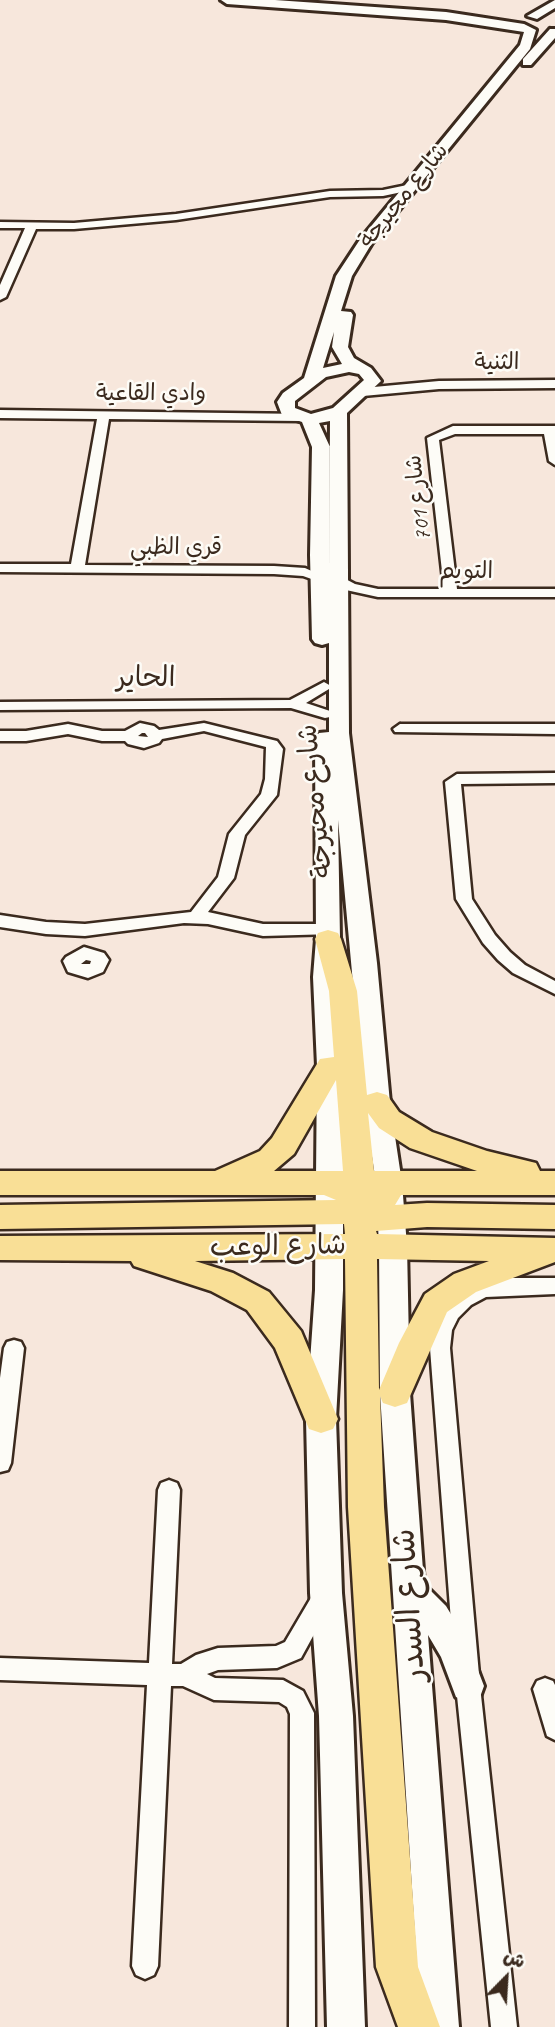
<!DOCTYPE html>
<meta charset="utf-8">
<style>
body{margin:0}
#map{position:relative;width:555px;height:2027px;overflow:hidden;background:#f7e7dc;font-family:Caveat,"Playpen Sans Arabic",sans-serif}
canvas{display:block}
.north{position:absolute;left:471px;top:1943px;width:70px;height:70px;-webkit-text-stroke:5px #fdfcf7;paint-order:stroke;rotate:24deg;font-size:19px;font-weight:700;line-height:28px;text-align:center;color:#3b2a1e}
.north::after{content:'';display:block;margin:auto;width:24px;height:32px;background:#3b2a1e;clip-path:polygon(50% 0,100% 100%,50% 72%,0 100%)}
</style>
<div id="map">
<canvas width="555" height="2027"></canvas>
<div class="north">ش</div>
</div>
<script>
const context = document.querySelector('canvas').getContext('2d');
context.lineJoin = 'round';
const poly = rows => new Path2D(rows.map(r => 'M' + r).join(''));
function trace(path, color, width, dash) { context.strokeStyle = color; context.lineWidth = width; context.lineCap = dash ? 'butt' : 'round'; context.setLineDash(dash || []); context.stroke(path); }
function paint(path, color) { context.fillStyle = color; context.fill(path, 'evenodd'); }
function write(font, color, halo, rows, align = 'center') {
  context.font = font + ' Caveat,"Playpen Sans Arabic",sans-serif'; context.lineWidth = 5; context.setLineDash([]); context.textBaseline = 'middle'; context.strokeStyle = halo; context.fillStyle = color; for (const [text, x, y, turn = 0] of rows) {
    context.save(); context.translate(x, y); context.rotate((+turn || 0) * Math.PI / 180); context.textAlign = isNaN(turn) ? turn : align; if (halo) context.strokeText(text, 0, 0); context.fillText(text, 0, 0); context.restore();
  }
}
const street = poly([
 [412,184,417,187,416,189,383,196,330,197,176,220,74,229,36,229,6,297,0,300,0,285,25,228,0,228,0,222,74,223,176,214,330,191,383,190,412,184],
 [555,380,555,388,439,389,363,396,357,392,363,388,439,381,555,380],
 [0,410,305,414,307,417,301,421,109,419,85,565,274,566,305,568,327,578,320,582,303,576,274,574,0,572,0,564,71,564,97,419,0,418,0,410],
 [453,426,555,426,555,465,549,461,544,434,455,434,439,440,457,589,555,589,555,597,378,597,346,590,331,579,338,575,355,584,378,589,444,589,427,438,453,426],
 [324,682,331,686,329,689,306,703,330,711,332,714,330,717,325,718,291,708,0,710,0,702,290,700,324,682],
 [140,723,154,726,159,730,204,723,277,741,283,749,277,795,245,835,234,878,208,912,263,924,328,924,334,926,336,930,334,934,263,936,208,924,184,923,85,936,46,934,0,927,0,915,46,922,85,924,191,912,218,877,229,834,261,794,265,779,266,747,204,731,162,739,159,743,144,748,128,744,125,741,102,741,68,734,26,741,0,741,0,731,26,731,68,724,102,731,125,731,140,723],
 [145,733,148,737,138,736,142,733,145,733],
 [400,724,555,724,555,734,395,732,393,729,400,724],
 [555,773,555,783,461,784,472,899,495,935,510,952,525,965,555,981,555,994,513,973,498,960,483,943,456,899,445,782,457,774,555,773],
 [84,947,104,953,109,960,103,972,88,978,68,972,63,961,66,957,84,947],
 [86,960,91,961,90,964,81,964,86,960],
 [504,1278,555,1278,555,1294,486,1297,471,1305,458,1318,452,1330,450,1348,480,1686,517,2027,491,2027,456,1686,430,1348,432,1330,440,1313,457,1293,482,1281,504,1278],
 [14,1340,21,1342,24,1348,11,1463,8,1470,0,1472,0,1378,4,1348,7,1342,14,1340],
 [169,1480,177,1483,180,1490,172,1664,181,1664,196,1655,218,1648,276,1646,285,1642,315,1591,323,1588,331,1591,334,1598,301,1658,277,1668,218,1670,207,1674,215,1678,283,1680,303,1691,314,1713,315,2027,289,2027,290,1714,287,1707,279,1702,214,1700,183,1686,171,1686,158,1966,154,1975,145,1979,136,1975,132,1966,147,1685,0,1680,0,1658,149,1663,158,1490,161,1483,169,1480],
 [545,1678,553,1681,555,1685,555,1740,547,1736,533,1689,537,1681,545,1678]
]);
const secondary = poly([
 [221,0,275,0,446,12,524,24,536,30,530,49,372,243,352,276,341,311,351,312,353,315,348,347,354,358,371,368,381,381,347,413,349,733,377,963,390,1103,402,1183,407,1246,410,1393,424,1584,446,1606,466,1639,484,1686,480,1697,468,1702,456,1697,441,1657,428,1635,459,2027,421,2027,380,1393,379,1246,376,1183,364,1103,338,820,340,939,337,977,343,1066,343,1290,336,1419,342,1593,353,1716,365,2027,327,2027,319,1716,310,1593,306,1419,315,1290,317,1066,313,977,316,939,315,738,319,733,329,732,329,643,322,645,315,643,312,639,310,555,312,447,302,422,282,415,277,402,283,393,304,378,336,276,359,241,520,45,524,32,446,20,227,4,221,0],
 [334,332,332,347,342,364,323,368,334,332],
 [349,372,359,374,364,380,333,408,311,414,295,408,295,401,326,377,349,372],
 [330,421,329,581,330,447,319,423,330,421],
 [555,0,555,8,537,19,527,16,555,0],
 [550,29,555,29,555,38,531,65,523,65,523,59,550,29]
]);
const primary = poly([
 [328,930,338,933,341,939,357,991,367,1095,377,1092,387,1095,399,1112,432,1132,487,1151,536,1163,540,1171,555,1171,555,1195,401,1195,395,1205,427,1203,555,1205,555,1229,427,1227,376,1231,377,1234,555,1238,555,1262,476,1292,447,1312,407,1403,395,1407,383,1403,380,1396,384,1507,418,1967,440,2027,398,2027,376,1967,348,1507,345,1259,195,1261,233,1273,269,1292,301,1331,338,1419,333,1429,321,1433,309,1429,275,1348,247,1310,211,1291,134,1266,131,1261,0,1260,0,1236,345,1234,344,1224,0,1229,0,1205,336,1200,324,1195,0,1195,0,1171,215,1171,260,1151,272,1138,320,1059,334,1057,329,991,315,939,318,933,328,930],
 [336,1080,343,1171,274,1171,294,1154,336,1080],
 [368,1113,379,1128,410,1148,477,1171,374,1171,368,1113],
 [377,1259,489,1261,454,1274,425,1294,399,1343,379,1390,377,1259]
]);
trace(street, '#3b2a1e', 5);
trace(secondary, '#3b2a1e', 6);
trace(primary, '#3b2a1e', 5);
paint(street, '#fdfcf7');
paint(secondary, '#fdfcf7');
paint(primary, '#f9df96');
write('23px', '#3b2a1e', '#fdfcf7', [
 ["شارع محيرجة",404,196,-51],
 ["الثنية",497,363],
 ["وادي القاعية",151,394],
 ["شارع 701",419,498,-97],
 ["قري الظبي",176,548],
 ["التويم",466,572]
]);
write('28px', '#3b2a1e', '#fdfcf7', [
 ["الحاير",146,679],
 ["شارع محيرجة",316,801,-96],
 ["شارع الوعب",278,1247,-1]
]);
write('33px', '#3b2a1e', '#fdfcf7', [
 ["شارع السدر",410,1605,-94]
]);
</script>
